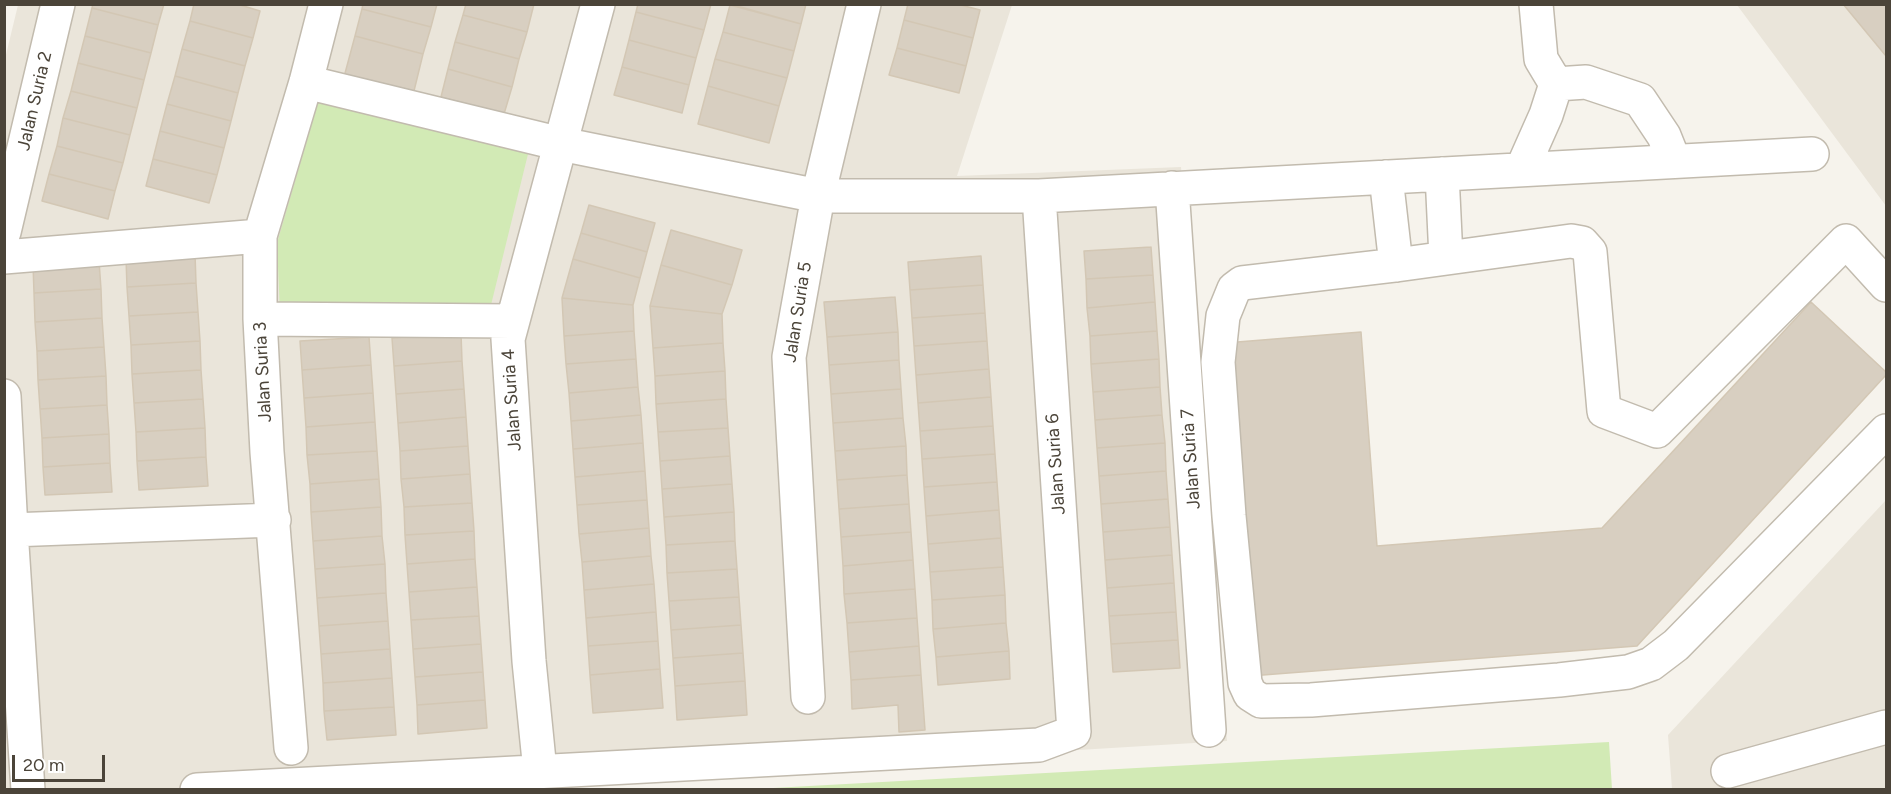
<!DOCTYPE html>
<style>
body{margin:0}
#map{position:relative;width:1891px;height:794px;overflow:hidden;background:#f6f3ec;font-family:Figtree,sans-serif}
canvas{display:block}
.frame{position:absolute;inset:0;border:6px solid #4b4439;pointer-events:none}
.scale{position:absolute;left:12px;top:755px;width:93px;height:27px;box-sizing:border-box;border:3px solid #4b4439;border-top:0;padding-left:8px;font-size:18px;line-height:21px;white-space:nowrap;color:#4b4439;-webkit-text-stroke:4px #fff;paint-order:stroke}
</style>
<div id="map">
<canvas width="1891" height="794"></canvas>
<div class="frame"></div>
<div class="scale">20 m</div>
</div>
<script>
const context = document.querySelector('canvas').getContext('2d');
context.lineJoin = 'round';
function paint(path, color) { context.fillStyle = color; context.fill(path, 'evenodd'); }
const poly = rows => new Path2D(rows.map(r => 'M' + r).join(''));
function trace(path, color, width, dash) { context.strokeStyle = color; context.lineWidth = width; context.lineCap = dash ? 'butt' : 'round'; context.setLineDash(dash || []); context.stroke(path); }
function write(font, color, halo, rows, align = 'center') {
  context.font = font + ' Figtree,sans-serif'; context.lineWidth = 4.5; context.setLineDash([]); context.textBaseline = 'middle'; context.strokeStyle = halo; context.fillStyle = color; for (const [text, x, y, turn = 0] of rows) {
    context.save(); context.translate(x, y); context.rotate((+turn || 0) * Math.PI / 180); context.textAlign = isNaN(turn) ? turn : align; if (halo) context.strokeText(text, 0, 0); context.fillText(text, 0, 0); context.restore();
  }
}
paint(poly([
 [18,5,1012,5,957,176,1181,167,1227,741,435,789,5,790,4,63],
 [1737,5,1886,5,1886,206],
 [1886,500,1886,789,1672,789,1668,735]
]), '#eae5da');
paint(poly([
 [320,95,528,154,491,305,280,312,277,243],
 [1609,742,1612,789,755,789]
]), '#d2eab5');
const building = poly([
 [93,4,164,4,158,25,92,8,93,4],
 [194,4,237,4,260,11,253,38,190,21,194,4],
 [363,4,437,4,431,27,362,9,363,4],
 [466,4,534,4,527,32,463,15,466,4],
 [638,4,711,4,704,30,636,12,638,4],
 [730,4,806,4,801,24,730,4],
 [908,4,957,4,980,10,973,38,904,20,908,4],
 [1843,4,1886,4,1886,56,1843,4],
 [730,5,801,24,794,51,723,32,730,5],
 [92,8,158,25,151,53,85,36,92,8],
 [362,9,431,27,423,54,355,36,362,9],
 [636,12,704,30,696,58,629,40,636,12],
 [463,15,527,32,519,59,455,42,463,15],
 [904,20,973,38,966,66,897,48,904,20],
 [190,21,253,38,245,66,182,49,190,21],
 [723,32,794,51,787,78,715,59,723,32],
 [85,36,151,53,144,80,78,63,85,36],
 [355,36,423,54,413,95,344,77,355,36],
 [629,40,696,58,689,85,622,67,629,40],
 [455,42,519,59,512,87,448,69,455,42],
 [897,48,966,66,959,93,889,75,897,48],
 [182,49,245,66,238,93,175,76,182,49],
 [715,59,787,78,779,106,708,86,715,59],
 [78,63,144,80,137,108,71,91,78,63],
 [622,67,689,85,682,113,614,95,622,67],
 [448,69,512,87,504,114,441,97,448,69],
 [175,76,238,93,231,121,167,104,175,76],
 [708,86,779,106,769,143,698,124,708,86],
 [71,91,137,108,130,135,63,118,71,91],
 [167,104,231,121,224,148,160,131,167,104],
 [63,118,130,135,123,163,57,146,63,118],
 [160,131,224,148,217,175,153,159,160,131],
 [57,146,123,163,115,191,49,174,57,146],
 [153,159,217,175,209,203,146,186,153,159],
 [49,174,115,191,108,219,42,201,49,174],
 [589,205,655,223,647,252,581,233,589,205],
 [671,230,742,250,732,285,661,265,671,230],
 [581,233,647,252,640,278,573,259,581,233],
 [1151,247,1153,275,1086,279,1084,251,1151,247],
 [195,254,196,283,127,287,126,258,195,254],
 [981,256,983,285,910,290,908,262,981,256],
 [573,259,640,278,633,305,562,298,573,259],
 [99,261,101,289,34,293,33,264,99,261],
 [661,265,732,285,722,314,650,306,661,265],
 [1153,275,1155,302,1087,308,1086,279,1153,275],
 [196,283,198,312,129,316,127,287,196,283],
 [983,285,985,313,912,318,910,290,983,285],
 [101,289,102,318,35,322,34,293,101,289],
 [895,297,898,332,827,337,824,302,895,297],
 [562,298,633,305,634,331,564,336,562,298],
 [1155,302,1157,331,1090,336,1087,308,1155,302],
 [1811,302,1886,372,1886,375,1637,646,1250,676,1225,343,1361,332,1377,546,1602,528,1811,302],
 [650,306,722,314,723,343,653,348,650,306],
 [198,312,200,341,131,345,129,316,198,312],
 [985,313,987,341,914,346,912,318,985,313],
 [102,318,104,347,37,351,35,322,102,318],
 [634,331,636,359,566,364,564,336,634,331],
 [1157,331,1159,359,1091,364,1090,336,1157,331],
 [898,332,899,360,829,365,827,337,898,332],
 [461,333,462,361,394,366,392,338,461,333],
 [369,337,371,365,302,370,300,341,369,337],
 [200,341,201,370,132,374,131,345,200,341],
 [987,341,989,369,916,375,914,346,987,341],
 [723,343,725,371,655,376,653,348,723,343],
 [104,347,106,376,38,380,37,351,104,347],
 [636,359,638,387,569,393,566,364,636,359],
 [1159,359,1160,387,1093,392,1091,364,1159,359],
 [899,360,901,389,831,394,829,365,899,360],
 [462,361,464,389,396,394,394,366,462,361],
 [371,365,373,393,304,398,302,370,371,365],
 [989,369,991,397,918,403,916,375,989,369],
 [201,370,203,399,134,403,132,374,201,370],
 [725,371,726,399,656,404,655,376,725,371],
 [106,376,107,405,40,409,38,380,106,376],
 [638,387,641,415,571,421,569,393,638,387],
 [1160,387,1162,415,1095,420,1093,392,1160,387],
 [464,389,466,417,398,423,396,394,464,389],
 [901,389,903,418,833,423,831,394,901,389],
 [373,393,375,422,306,427,304,398,373,393],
 [991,397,993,426,920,431,918,403,991,397],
 [203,399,205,428,136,432,134,403,203,399],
 [726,399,728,428,658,432,656,404,726,399],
 [107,405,109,434,42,438,40,409,107,405],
 [641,415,643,443,573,449,571,421,641,415],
 [1162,415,1165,443,1097,448,1095,420,1162,415],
 [466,417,468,446,400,451,398,423,466,417],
 [903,418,906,446,835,451,833,423,903,418],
 [375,422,377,451,307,455,306,427,375,422],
 [993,426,995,454,922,459,920,431,993,426],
 [205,428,206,457,137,461,136,432,205,428],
 [728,428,730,456,660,461,658,432,728,428],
 [109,434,110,463,43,467,42,438,109,434],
 [643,443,645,471,575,477,573,449,643,443],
 [1165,443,1166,471,1099,476,1097,448,1165,443],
 [468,446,470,474,401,479,400,451,468,446],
 [906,446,907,475,837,480,835,451,906,446],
 [377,451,379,479,310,484,307,455,377,451],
 [995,454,997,482,924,487,922,459,995,454],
 [730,456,732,484,662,489,660,461,730,456],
 [206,457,208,486,139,490,137,461,206,457],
 [110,463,112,492,45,495,43,467,110,463],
 [645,471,647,500,577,505,575,477,645,471],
 [1166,471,1168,499,1101,504,1099,476,1166,471],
 [470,474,472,503,404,507,401,479,470,474],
 [907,475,909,504,839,509,837,480,907,475],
 [379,479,381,507,311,512,310,484,379,479],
 [997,482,999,510,926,516,924,487,997,482],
 [732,484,734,512,664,517,662,489,732,484],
 [1168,499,1170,527,1103,532,1101,504,1168,499],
 [647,500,649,528,579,534,577,505,647,500],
 [472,503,474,531,405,535,404,507,472,503],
 [909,504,911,532,841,537,839,509,909,504],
 [381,507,382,536,313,541,311,512,381,507],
 [999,510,1001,538,928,544,926,516,999,510],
 [734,512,735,541,666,545,664,517,734,512],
 [1170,527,1172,555,1105,560,1103,532,1170,527],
 [649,528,651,556,582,562,579,534,649,528],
 [474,531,475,559,407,564,405,535,474,531],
 [911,532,913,560,843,566,841,537,911,532],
 [382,536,385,564,315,569,313,541,382,536],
 [1001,538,1003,567,930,572,928,544,1001,538],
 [735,541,737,569,667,573,666,545,735,541],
 [1172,555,1174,583,1107,588,1105,560,1172,555],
 [651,556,654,584,584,590,582,562,651,556],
 [475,559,477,587,409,592,407,564,475,559],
 [913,560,915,589,844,594,843,566,913,560],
 [385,564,386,593,317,598,315,569,385,564],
 [1003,567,1005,595,932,600,930,572,1003,567],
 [737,569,739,597,669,601,667,573,737,569],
 [1174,583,1176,612,1109,616,1107,588,1174,583],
 [654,584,656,612,586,618,584,590,654,584],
 [477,587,479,616,411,620,409,592,477,587],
 [915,589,917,618,847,623,844,594,915,589],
 [386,593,388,621,319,626,317,598,386,593],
 [1005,595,1006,623,933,629,932,600,1005,595],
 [739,597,741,625,671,630,669,601,739,597],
 [656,612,658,641,588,646,586,618,656,612],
 [1176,612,1178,640,1111,644,1109,616,1176,612],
 [479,616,481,644,413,649,411,620,479,616],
 [917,618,919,646,849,652,847,623,917,618],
 [388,621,390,649,321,654,319,626,388,621],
 [1006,623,1009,651,936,657,933,629,1006,623],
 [741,625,743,653,673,658,671,630,741,625],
 [1178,640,1180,668,1113,672,1111,644,1178,640],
 [658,641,660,669,590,675,588,646,658,641],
 [481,644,483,672,415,677,413,649,481,644],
 [919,646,921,675,851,680,849,652,919,646],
 [390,649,392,678,323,683,321,654,390,649],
 [1009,651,1010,679,938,685,936,657,1009,651],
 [743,653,745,681,675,686,673,658,743,653],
 [660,669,663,708,593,713,590,675,660,669],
 [483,672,485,700,417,705,415,677,483,672],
 [921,675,925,730,899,732,898,705,852,709,851,680,921,675],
 [392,678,394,707,324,711,323,683,392,678],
 [745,681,747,715,677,720,675,686,745,681],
 [485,700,487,728,418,734,417,705,485,700],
 [394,707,396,735,327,740,324,711,394,707]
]);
paint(building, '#d8cfc1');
trace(building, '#d3c7b4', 1.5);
const minor = poly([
 [1536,4,1541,59,1556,84],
 [306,82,561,144,818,196,1039,196,1812,154],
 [1522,169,1546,115,1556,84,1586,82,1640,100,1664,136,1674,161],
 [1442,174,1446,258],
 [1386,177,1396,265],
 [1172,188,1209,730],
 [4,232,58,4],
 [4,257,260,236],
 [1886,285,1846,241,1657,431,1604,411,1590,252,1582,243,1571,241,1396,265,1242,283,1234,289,1223,316,1218,362,1229,516,1245,683,1250,694,1261,701,1311,700,1559,680,1628,672,1651,664,1676,645,1886,431],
 [260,319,512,321],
 [4,396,11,530,28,790],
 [11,530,274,520],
 [808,697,789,357,818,196,864,4],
 [291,748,267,452,260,319,260,236,306,82,326,4],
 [540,771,529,661,508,339,598,4],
 [1728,771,1886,727],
 [197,790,1039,745,1074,732,1039,196]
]);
trace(minor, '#c2bbae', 36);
trace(minor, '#fff', 33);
write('18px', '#4b4439', '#fff', [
 ["Jalan Suria 2",35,101,-77],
 ["Jalan Suria 5",798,312,-81],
 ["Jalan Suria 3",263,372,-93],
 ["Jalan Suria 4",512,400,-94],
 ["Jalan Suria 7",1191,459,-94],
 ["Jalan Suria 6",1056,464,-94]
]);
</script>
